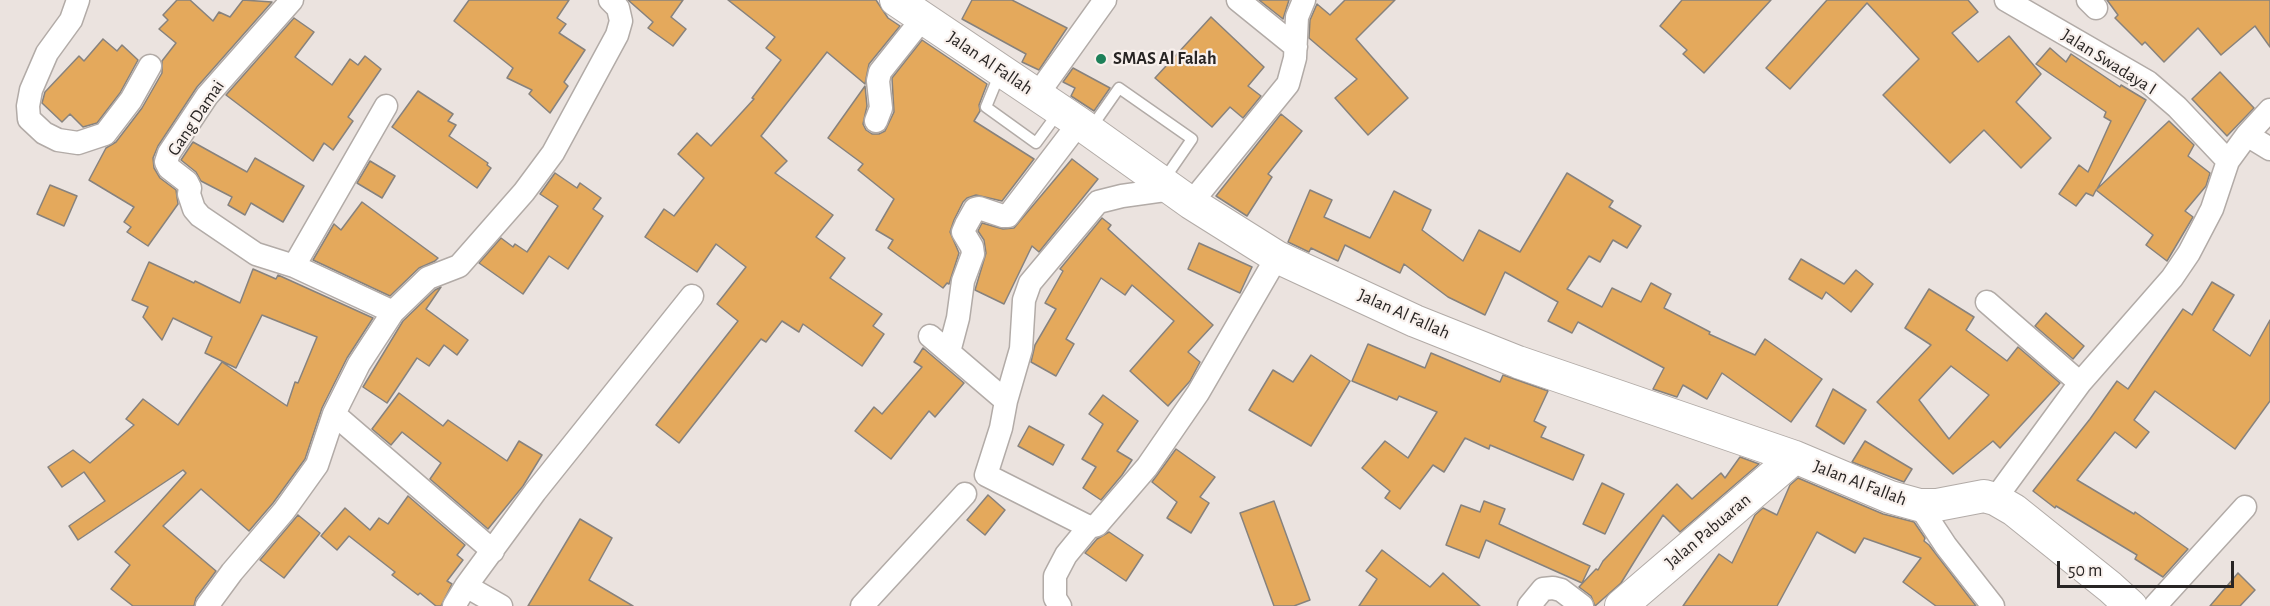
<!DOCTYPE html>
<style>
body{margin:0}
#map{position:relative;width:2270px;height:606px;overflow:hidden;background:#ebe3df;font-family:"Alegreya Sans",sans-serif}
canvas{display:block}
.scale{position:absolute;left:2057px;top:561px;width:177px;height:27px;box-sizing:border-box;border:3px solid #282524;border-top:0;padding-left:8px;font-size:18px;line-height:21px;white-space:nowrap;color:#282524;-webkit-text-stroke:4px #f8f0ec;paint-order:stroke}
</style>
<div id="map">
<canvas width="2270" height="606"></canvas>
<div class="scale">50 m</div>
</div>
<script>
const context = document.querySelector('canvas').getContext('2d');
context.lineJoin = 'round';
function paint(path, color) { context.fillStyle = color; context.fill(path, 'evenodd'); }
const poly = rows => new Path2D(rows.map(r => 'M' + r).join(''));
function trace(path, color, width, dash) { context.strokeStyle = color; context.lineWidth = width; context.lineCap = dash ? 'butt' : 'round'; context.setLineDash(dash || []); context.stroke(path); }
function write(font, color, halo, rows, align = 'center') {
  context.font = font + ' "Alegreya Sans",sans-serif'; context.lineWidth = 4.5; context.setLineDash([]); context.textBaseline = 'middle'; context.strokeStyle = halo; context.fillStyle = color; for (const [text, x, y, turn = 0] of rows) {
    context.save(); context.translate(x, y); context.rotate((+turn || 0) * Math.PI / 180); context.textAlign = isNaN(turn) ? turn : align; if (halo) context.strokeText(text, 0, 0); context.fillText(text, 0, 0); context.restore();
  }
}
const building = poly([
 [177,0,190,0,213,21,219,12,230,17,243,0,272,2,197,87,158,146,153,158,154,168,160,178,176,190,178,204,148,246,127,232,131,227,124,222,134,207,89,180,106,148,116,142,142,108,162,73,162,61,176,43,159,29,168,20,163,15,177,0],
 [469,0,569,0,557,18,566,24,559,33,585,50,564,82,568,86,550,113,529,94,532,90,507,78,513,68,454,21,469,0],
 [628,0,683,0,671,17,686,29,673,46,648,28,653,22,628,0],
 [728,0,876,0,888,18,900,26,869,64,865,84,827,52,761,136,787,161,775,173,833,215,816,237,845,258,830,278,882,314,873,326,884,334,862,366,803,324,799,332,782,321,766,342,761,339,679,443,656,425,738,321,717,304,746,267,716,244,697,272,645,237,664,209,674,216,704,178,678,154,697,133,711,146,754,99,752,98,781,60,766,48,775,37,728,0],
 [972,0,1012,0,1067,28,1039,70,1022,62,1026,54,962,19,972,0],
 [1259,0,1289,0,1283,19,1259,0],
 [1345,0,1395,0,1356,39,1408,98,1368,135,1335,98,1357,79,1309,38,1310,20,1317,4,1330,15,1345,0],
 [1682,0,1771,0,1704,73,1683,54,1687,50,1660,26,1682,0],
 [1827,0,1968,0,1978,12,1952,33,1978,62,2009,36,2041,74,2016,102,2051,138,2021,168,1984,130,1950,163,1883,95,1919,59,1867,3,1790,89,1766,68,1827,0],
 [2107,0,2270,0,2270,47,2255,26,2221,55,2198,28,2164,62,2145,42,2142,45,2115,18,2118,15,2107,0],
 [1211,17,1264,67,1248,86,1261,96,1243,118,1230,107,1212,127,1155,78,1211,17],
 [294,18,314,32,295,57,332,85,350,59,358,65,365,56,381,69,348,117,353,121,333,150,324,143,313,161,226,95,294,18],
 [103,39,117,51,122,45,138,60,120,93,97,123,83,127,70,114,62,122,42,103,45,92,79,56,84,61,103,39],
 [922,40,987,84,979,105,980,111,974,121,1034,159,1002,201,976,195,967,198,963,202,954,220,950,232,959,253,949,284,947,283,943,288,888,248,893,240,876,230,894,199,858,170,863,164,828,138,865,86,867,106,863,124,866,130,872,134,879,134,885,131,894,112,892,78,922,40],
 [2050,48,2066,62,2071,54,2120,87,2121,85,2146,100,2097,189,2169,121,2194,145,2188,156,2210,173,2206,186,2185,211,2193,217,2167,261,2146,245,2153,235,2096,190,2093,196,2086,193,2076,206,2059,194,2079,165,2088,172,2111,121,2104,117,2106,112,2036,64,2050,48],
 [1073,68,1110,88,1094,111,1071,96,1075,88,1063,82,1073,68],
 [2220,72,2254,108,2227,136,2192,99,2220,72],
 [418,91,453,114,448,121,456,125,449,136,488,163,487,165,491,168,477,188,392,127,418,91],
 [1281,114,1302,131,1268,174,1272,177,1247,216,1216,196,1281,114],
 [193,142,247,172,255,158,304,186,283,222,251,203,245,215,228,205,232,197,201,181,196,172,181,160,193,142],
 [1072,159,1098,179,1039,252,1032,246,1004,304,975,290,986,253,984,240,978,231,982,223,1003,229,1014,228,1072,159],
 [370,161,395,176,382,198,357,183,370,161],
 [555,173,577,188,580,183,601,198,593,209,603,216,568,269,549,256,523,294,479,263,501,238,513,247,515,244,527,252,558,206,540,194,555,173],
 [1567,173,1613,201,1609,207,1641,226,1627,248,1613,240,1600,262,1589,256,1567,289,1602,307,1612,288,1641,302,1651,283,1671,294,1664,308,1710,332,1709,334,1755,355,1765,339,1822,379,1791,422,1722,373,1707,399,1683,385,1677,397,1653,389,1664,368,1578,322,1572,333,1548,321,1558,302,1505,272,1485,315,1448,297,1404,264,1400,273,1345,245,1338,261,1311,248,1309,252,1288,242,1310,190,1332,200,1324,217,1370,238,1394,191,1431,210,1422,230,1463,261,1479,230,1520,252,1567,173],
 [50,185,77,196,64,226,37,214,50,185],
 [362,202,438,258,435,261,419,268,390,296,313,260,334,224,341,230,362,202],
 [1102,218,1111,225,1108,229,1213,325,1188,352,1200,362,1190,381,1168,406,1130,371,1174,321,1132,285,1125,295,1101,278,1066,339,1074,344,1056,376,1031,362,1035,345,1056,309,1045,303,1063,271,1060,269,1102,218],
 [1199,243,1252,267,1240,293,1188,269,1199,243],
 [1801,259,1844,284,1856,270,1873,284,1851,312,1826,292,1822,299,1789,279,1801,259],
 [149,262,194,283,195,281,240,303,253,269,276,279,278,275,373,318,347,358,322,408,305,459,273,503,249,531,201,489,163,526,216,571,196,598,194,606,133,606,111,589,130,565,115,552,186,473,183,470,78,540,69,526,105,501,84,472,62,487,48,467,73,450,90,463,134,425,126,419,143,399,178,425,222,362,287,406,295,382,298,383,317,337,262,315,236,368,205,353,212,337,173,318,162,340,143,317,148,307,132,300,149,262],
 [2212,282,2234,295,2213,330,2250,356,2270,320,2270,401,2235,449,2155,391,2134,420,2149,432,2136,448,2115,432,2077,480,2134,514,2135,512,2188,549,2163,577,2135,559,2137,555,2056,506,2055,508,2033,491,2090,419,2117,381,2128,389,2183,309,2192,315,2212,282],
 [441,287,426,309,468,340,457,355,444,345,429,366,417,358,387,403,363,387,403,321,435,290,441,287],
 [1929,289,1974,317,1966,330,2007,361,2018,347,2060,383,2000,448,1993,441,1953,474,1877,402,1931,345,1905,328,1929,289],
 [1951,366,1989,395,1949,439,1919,400,1951,366],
 [2046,313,2084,346,2073,359,2035,326,2046,313],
 [1368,344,1425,368,1431,353,1500,382,1503,375,1548,391,1534,421,1546,427,1541,437,1584,455,1573,480,1490,445,1489,449,1465,438,1444,472,1433,465,1400,509,1385,498,1390,491,1362,468,1385,441,1408,458,1437,412,1399,396,1397,400,1352,381,1368,344],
 [923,348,964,383,935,417,929,411,891,459,855,431,874,407,882,414,922,367,914,362,923,348],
 [1311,355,1350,381,1311,446,1249,410,1273,370,1293,382,1311,355],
 [1833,389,1866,410,1844,444,1816,426,1833,389],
 [399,393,443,426,448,420,507,461,519,441,542,455,523,486,488,529,430,479,441,463,402,432,391,445,372,429,399,393],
 [1103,395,1138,421,1117,451,1132,460,1122,475,1101,500,1083,488,1096,467,1082,459,1103,424,1089,414,1103,395],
 [1029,426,1064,445,1053,465,1018,446,1029,426],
 [1865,441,1912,469,1904,482,1852,462,1865,441],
 [1176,449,1215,477,1200,497,1209,503,1191,533,1167,518,1177,502,1152,482,1176,449],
 [1740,457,1759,464,1680,532,1663,515,1621,583,1595,606,1591,596,1579,587,1596,569,1598,570,1603,561,1677,484,1692,499,1721,473,1725,478,1740,457],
 [1798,478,1883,514,1914,522,1925,538,1924,541,1929,545,1976,606,1936,606,1903,582,1921,558,1864,538,1855,553,1817,532,1777,606,1683,606,1719,554,1732,563,1755,515,1763,508,1777,515,1790,485,1798,478],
 [1602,483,1624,494,1605,534,1583,524,1602,483],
 [988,495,1005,510,985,535,967,520,988,495],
 [408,496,465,545,457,555,463,560,447,581,452,584,441,606,436,606,420,593,418,595,392,575,395,572,349,536,337,550,321,536,345,508,370,530,379,518,388,524,408,496],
 [1274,501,1310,600,1294,606,1274,606,1240,513,1274,501],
 [1484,501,1505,509,1499,524,1590,566,1582,583,1486,540,1479,558,1446,545,1461,505,1480,512,1484,501],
 [298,515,320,533,284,578,260,560,298,515],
 [580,519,612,538,589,580,633,606,528,606,580,519],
 [1109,532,1143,555,1126,581,1085,553,1097,539,1109,532],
 [1382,550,1430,587,1443,573,1480,606,1359,606,1377,579,1366,571,1382,550],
 [2238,573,2255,590,2240,606,2210,606,2238,573]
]);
paint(building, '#e4a95c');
trace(building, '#87827d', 1.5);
const lane = poly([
 [1002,76,995,85,986,107,1036,143,1058,113],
 [1091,128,1119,88,1192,139,1163,181]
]);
const street = poly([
 [78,0,71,20,47,53,31,90,28,106,29,119,44,133,58,140,78,143,105,134,131,100,150,66],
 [292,0,207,96,169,153,166,162,169,168,187,182,190,188,189,194,194,209,200,216,256,254,294,266,393,312],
 [1238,0,1296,47],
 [2006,0,2148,82,2177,107,2228,161],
 [2088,0,2096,8],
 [1037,95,1105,0],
 [876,121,881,108,878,81,880,72,923,18],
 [2247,135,2270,149],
 [1172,189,1122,196,1098,202,1030,283,1024,300,1021,349,1006,401,1001,428,986,475,1089,527,1097,525,1147,467,1198,393,1277,257],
 [1191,203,1288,84,1295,58,1297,17,1304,0],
 [294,266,386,106],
 [1987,302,2080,383],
 [930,336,1006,401],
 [949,352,958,318,963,281,973,254,972,247,963,232,966,225,975,209,979,208,1003,216,1008,216,1079,123],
 [334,414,493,551],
 [1995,499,2080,383,2172,278,2189,253,2212,209,2228,161,2247,135,2270,110],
 [1919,505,1946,546,1993,606],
 [466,586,501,606],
 [207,606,232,572,284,511,317,465,334,414,359,364,393,312,428,278,459,266,524,192,553,153,617,35,621,21,618,8,610,0],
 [454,606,466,586,535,492,692,296],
 [862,606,965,494],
 [1060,606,1055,598,1055,576,1066,555,1089,527],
 [1529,606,1543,589,1553,588,1561,590,1582,606],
 [2155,606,2245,507]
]);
const secondary = poly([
 [896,0,1079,123,1191,203,1277,257,1415,321,1518,362,1795,457,1890,497,1919,505,1937,505,1984,496,1995,499,2014,510,2110,587,2131,606],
 [1621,606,1795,457]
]);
trace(lane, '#b2aba7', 13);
trace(street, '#b2aba7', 25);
trace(secondary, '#b2aba7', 34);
trace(lane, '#fff', 10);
trace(street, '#fff', 22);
trace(secondary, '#fff', 32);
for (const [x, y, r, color] of [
 [1101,59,6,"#1d8059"]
]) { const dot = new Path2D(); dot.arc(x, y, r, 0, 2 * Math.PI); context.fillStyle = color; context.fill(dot); trace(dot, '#f8f0ec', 2); }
write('bold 18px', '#282524', '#f8f0ec', [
 ["SMAS Al Falah",1113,59]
], 'left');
write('18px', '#282524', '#f8f0ec', [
 ["Jalan Swadaya I",2109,62,32],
 ["Jalan Al Fallah",990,63,34],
 ["Gang Damai",196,118,-56],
 ["Jalan Al Fallah",1404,314,24],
 ["Jalan Al Fallah",1860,483,21],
 ["Jalan Pabuaran",1708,531,-40]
]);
</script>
